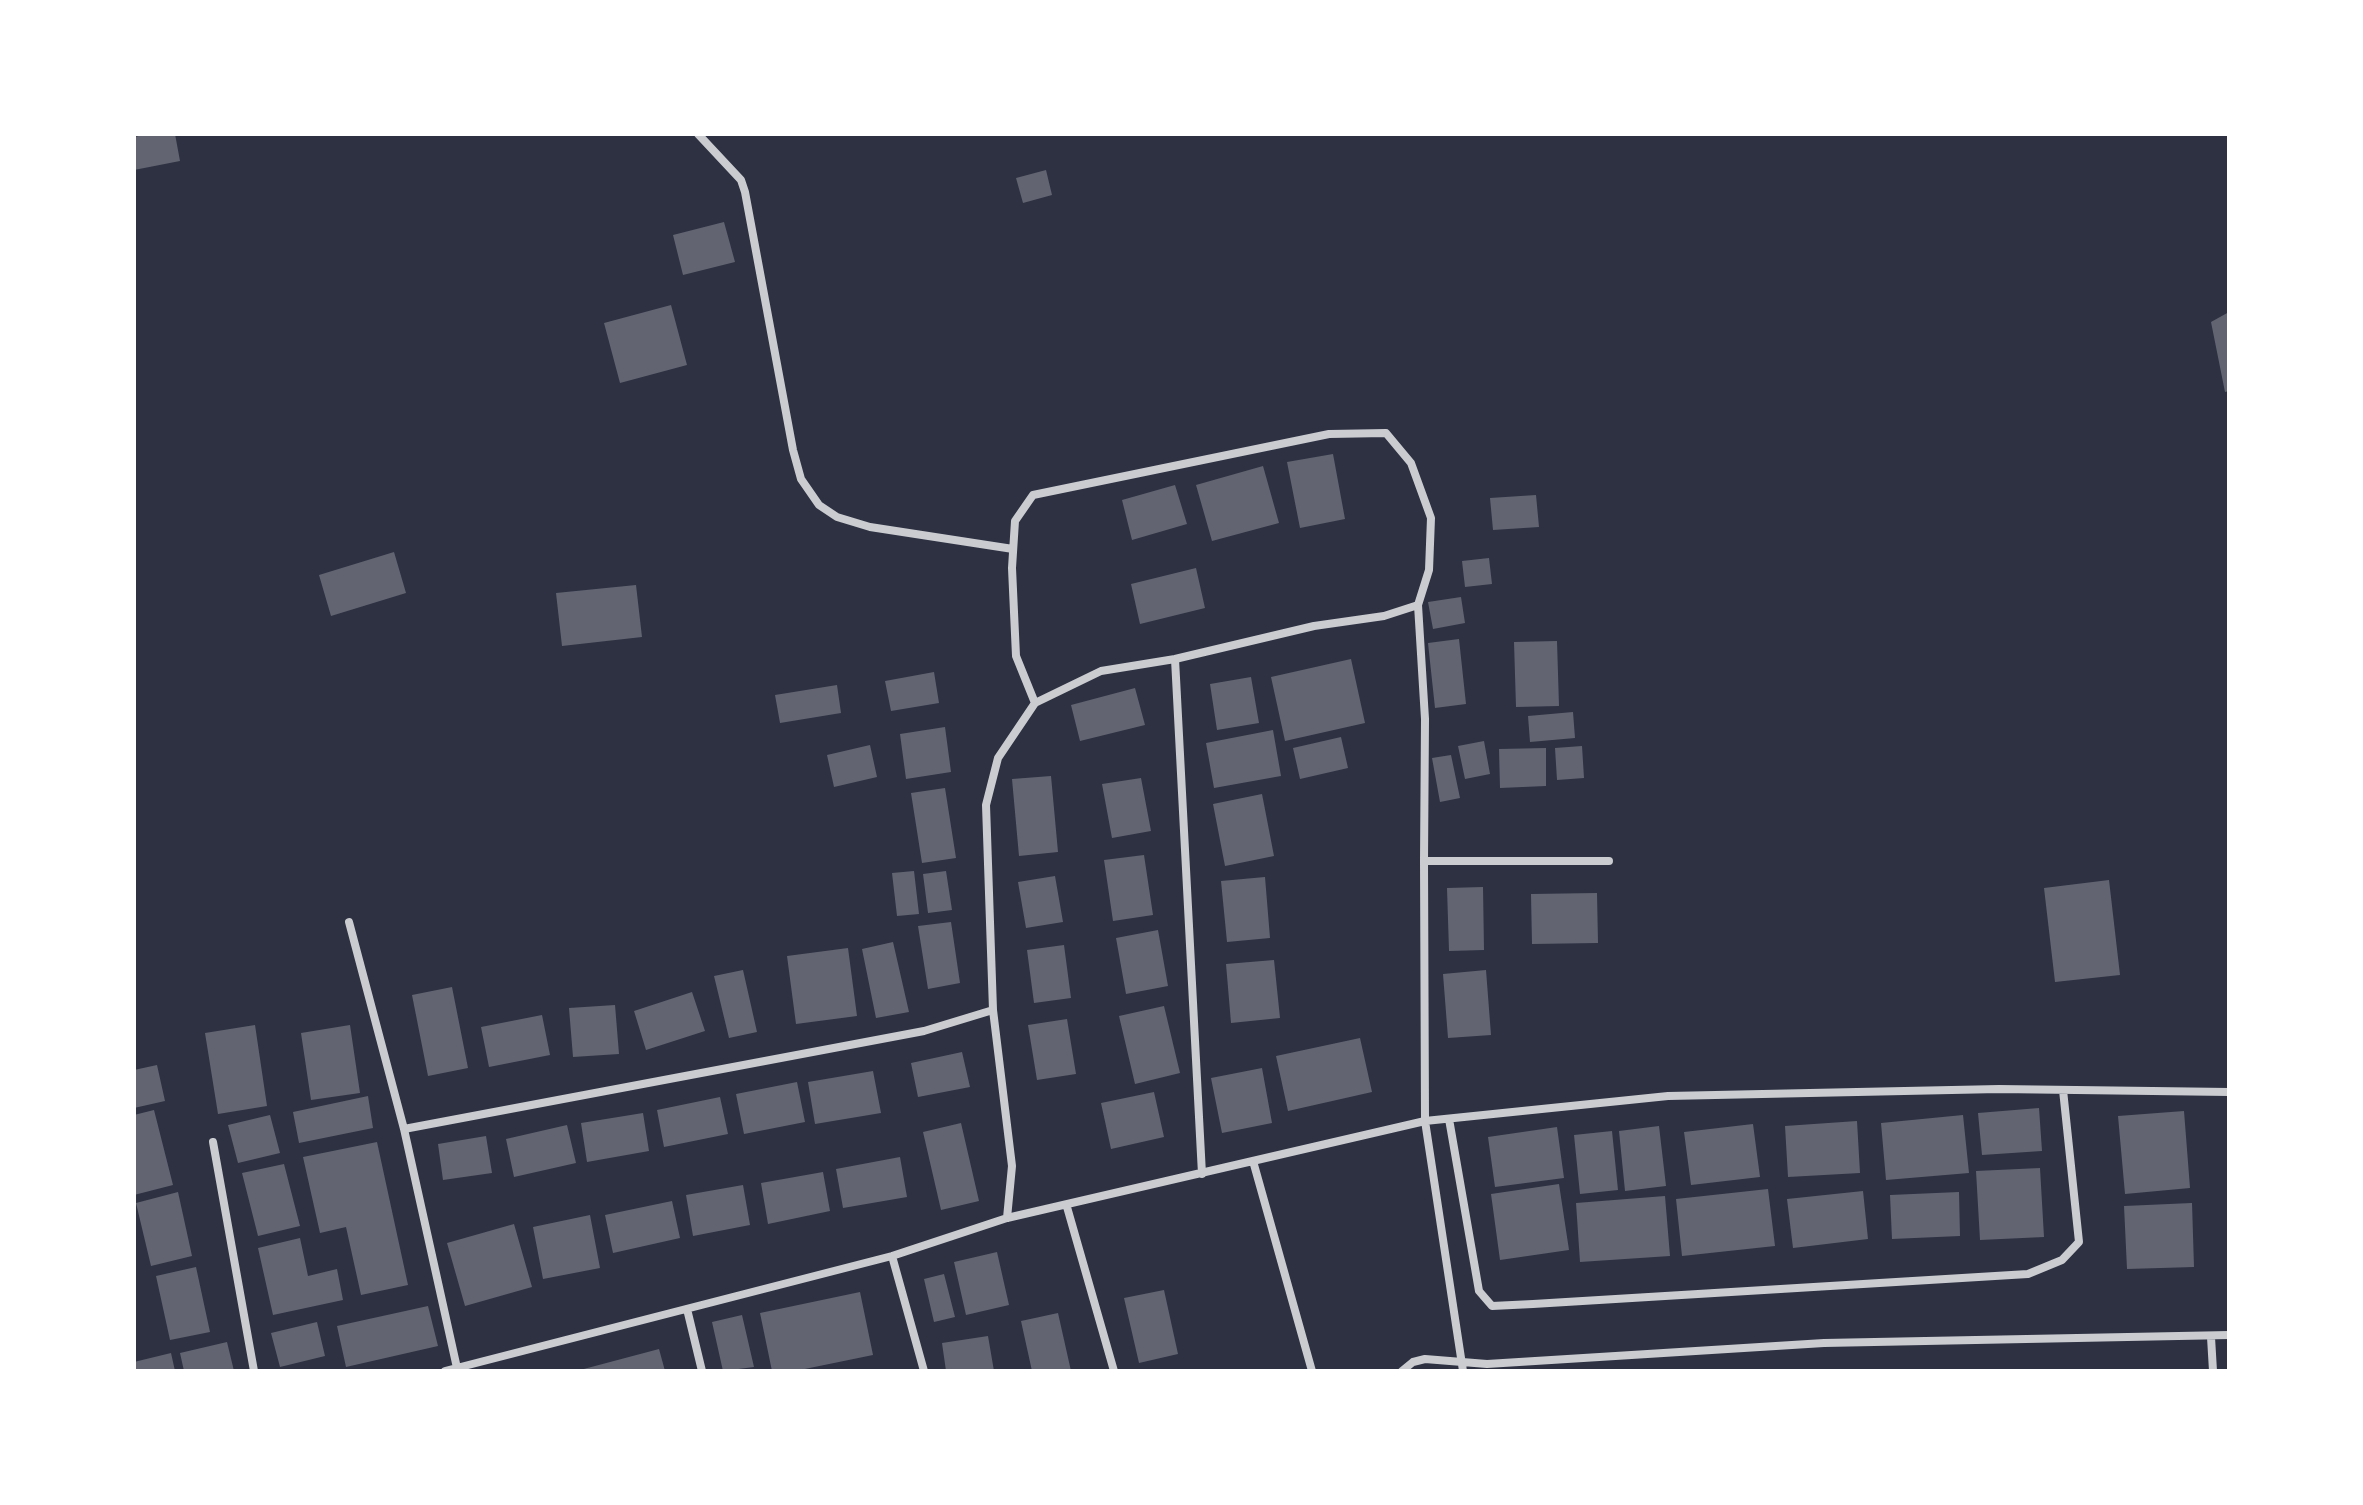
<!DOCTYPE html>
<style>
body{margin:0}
#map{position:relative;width:2363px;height:1505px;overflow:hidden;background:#2d3142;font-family:Lora,serif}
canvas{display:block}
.frame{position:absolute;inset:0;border:136px solid #fff;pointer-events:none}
</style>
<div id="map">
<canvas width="2363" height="1505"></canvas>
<div class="frame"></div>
</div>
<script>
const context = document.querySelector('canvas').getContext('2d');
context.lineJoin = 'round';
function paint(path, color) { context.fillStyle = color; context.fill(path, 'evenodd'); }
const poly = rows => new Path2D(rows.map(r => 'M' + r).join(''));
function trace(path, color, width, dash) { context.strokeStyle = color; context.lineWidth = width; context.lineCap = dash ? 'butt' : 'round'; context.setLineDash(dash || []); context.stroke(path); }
paint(poly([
 [148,134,175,134,180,161,134,170,134,137],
 [1046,170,1052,195,1023,203,1016,178],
 [724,222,735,262,683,275,673,235],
 [671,305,687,365,620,383,604,323],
 [2229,312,2229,391,2225,392,2211,322],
 [1333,454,1345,519,1300,528,1287,462],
 [1263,466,1279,523,1212,541,1196,485],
 [1175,485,1187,524,1132,540,1122,500],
 [1536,495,1539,527,1493,530,1490,498],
 [394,552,406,593,331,616,319,575],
 [1489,558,1492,584,1465,587,1462,561],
 [1196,568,1205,608,1140,624,1131,584],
 [636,585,642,637,562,646,556,593],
 [1461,597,1465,623,1433,629,1428,602],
 [1459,639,1466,704,1435,708,1428,643],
 [1557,641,1559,706,1516,707,1514,642],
 [1351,659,1365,723,1285,741,1271,677],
 [934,672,939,703,891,711,885,681],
 [1251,677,1259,723,1217,730,1210,684],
 [837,685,841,713,780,723,775,695],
 [1135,688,1145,725,1080,741,1071,705],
 [1573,712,1575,738,1530,742,1528,716],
 [945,727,951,772,906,779,900,734],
 [1273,730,1281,776,1214,788,1206,743],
 [1341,737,1348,768,1300,779,1293,748],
 [1484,741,1490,774,1465,779,1458,746],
 [870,745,877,777,834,787,827,755],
 [1582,746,1584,778,1557,780,1555,748],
 [1546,748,1546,786,1500,788,1499,749],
 [1451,755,1460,798,1440,802,1432,758],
 [1051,776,1058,852,1019,856,1012,779],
 [1141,778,1151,831,1112,838,1102,784],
 [945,788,956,858,922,863,911,793],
 [1262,794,1274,856,1225,866,1213,804],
 [1144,855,1153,915,1113,921,1104,860],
 [914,871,919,914,897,916,892,873],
 [946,871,952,910,928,913,923,874],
 [1055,876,1063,922,1026,928,1018,882],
 [1265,877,1270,938,1227,942,1221,881],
 [2109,880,2120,975,2055,982,2044,888],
 [1483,887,1484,950,1449,951,1447,888],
 [1597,893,1598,943,1532,944,1531,894],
 [951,922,960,983,928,989,918,926],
 [1158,930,1168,986,1126,994,1116,938],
 [893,942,909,1012,876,1018,862,949],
 [1064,945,1071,998,1034,1003,1027,950],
 [848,948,857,1016,796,1024,787,956],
 [1274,960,1280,1018,1231,1023,1226,964],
 [743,970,757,1032,729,1038,714,976],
 [1486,970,1491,1035,1448,1038,1443,974],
 [452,987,468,1068,428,1076,412,995],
 [692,992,705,1031,646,1050,634,1011],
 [615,1005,619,1054,573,1057,569,1008],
 [1164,1006,1180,1073,1135,1084,1119,1016],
 [542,1015,550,1055,489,1067,481,1027],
 [1067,1019,1076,1074,1037,1080,1028,1025],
 [255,1025,267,1106,218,1114,205,1033],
 [350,1025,360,1093,311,1100,301,1033],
 [1360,1038,1372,1092,1288,1111,1276,1056],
 [962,1052,970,1087,918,1097,911,1063],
 [157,1065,165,1101,134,1108,134,1070],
 [1262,1068,1272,1123,1222,1133,1211,1078],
 [873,1071,881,1113,815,1124,808,1082],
 [797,1082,805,1122,744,1134,736,1094],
 [1154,1092,1164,1137,1111,1149,1101,1103],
 [368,1096,373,1128,299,1143,293,1112],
 [720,1097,728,1134,664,1147,657,1110],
 [2039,1108,2042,1151,1982,1155,1978,1113],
 [154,1110,173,1185,134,1195,134,1115],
 [2184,1111,2190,1188,2125,1194,2118,1116],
 [643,1113,649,1151,587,1162,581,1123],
 [270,1115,280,1153,238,1163,228,1125],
 [1963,1115,1969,1173,1886,1180,1881,1123],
 [1857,1121,1860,1173,1788,1177,1785,1126],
 [961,1123,979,1201,941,1210,923,1132],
 [1753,1124,1760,1177,1691,1185,1684,1132],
 [567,1125,576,1163,514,1177,506,1139],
 [1659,1126,1666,1186,1625,1191,1619,1131],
 [1557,1127,1564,1178,1495,1187,1488,1137],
 [1612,1131,1618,1190,1580,1194,1574,1135],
 [486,1136,492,1173,443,1180,438,1144],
 [377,1142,408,1285,361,1295,346,1227,320,1233,303,1157],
 [900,1157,907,1197,843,1208,836,1169],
 [284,1164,300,1226,258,1236,242,1173],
 [2040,1168,2044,1237,1980,1240,1976,1171],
 [823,1172,830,1211,768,1224,761,1183],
 [1559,1184,1569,1250,1500,1260,1491,1194],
 [743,1185,750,1225,693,1236,686,1195],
 [1768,1189,1775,1246,1682,1256,1676,1199],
 [1863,1191,1868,1239,1793,1248,1787,1199],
 [178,1192,192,1256,151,1266,136,1203],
 [1959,1192,1960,1236,1892,1239,1890,1195],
 [1665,1196,1670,1256,1580,1262,1576,1203],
 [672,1201,680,1238,613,1253,605,1215],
 [2192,1203,2194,1267,2127,1269,2124,1206],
 [590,1215,600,1268,543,1279,533,1227],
 [514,1224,532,1287,465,1306,447,1243],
 [300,1238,308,1276,337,1269,343,1300,273,1315,258,1248],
 [997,1252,1009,1305,966,1315,954,1262],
 [196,1267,210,1332,170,1340,156,1276],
 [944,1274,955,1317,934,1322,924,1279],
 [1164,1290,1178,1354,1139,1363,1124,1298],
 [860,1292,873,1355,795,1371,772,1371,760,1313],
 [428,1306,438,1346,346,1367,337,1326],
 [1058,1313,1071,1371,1032,1371,1021,1321],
 [742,1315,754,1367,723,1371,712,1322],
 [317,1322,325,1356,280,1367,271,1333],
 [988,1336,994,1371,946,1371,942,1343],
 [227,1342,234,1371,184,1371,180,1353],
 [659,1349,665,1371,580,1371,580,1370],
 [171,1353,175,1371,136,1371,134,1362]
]), '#626471');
trace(poly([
 [698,134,741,180,745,192,793,450,801,479,819,505,837,517,870,527,1013,549],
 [1418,605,1425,719,1424,861,1609,861],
 [1175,659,1202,1174],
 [1424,861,1425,1121,1463,1371],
 [349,922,404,1129,457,1368],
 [1449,1119,1479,1291,1492,1306,1533,1304,2028,1274,2062,1260,2079,1242,2063,1090],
 [404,1129,924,1031,993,1010],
 [213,1142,254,1371],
 [1253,1161,1312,1371],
 [1067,1207,1114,1371],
 [1007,1218,1012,1166,993,1010,986,805,998,758,1035,703,1101,671,1175,659,1314,626,1384,616,1418,605,1429,570,1431,518,1411,463,1386,433,1329,434,1033,495,1015,521,1012,568,1016,656,1035,703],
 [892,1256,924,1371],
 [687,1309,702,1371],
 [2211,1337,2213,1371],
 [445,1371,892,1256,1007,1218,1425,1121,1668,1096,1999,1089,2229,1092],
 [1402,1371,1413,1362,1425,1359,1487,1364,1824,1343,2229,1335]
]), '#caccd0', 8);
</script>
